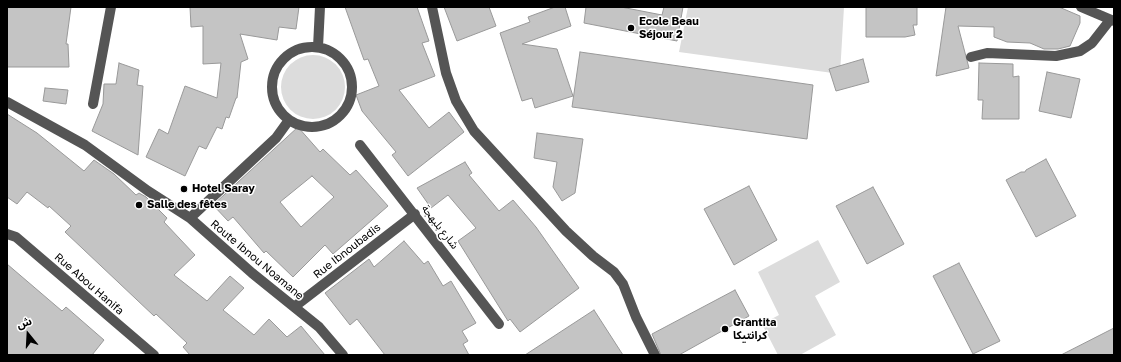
<!DOCTYPE html>
<meta charset="utf-8">
<style>
body{margin:0}
#map{position:relative;width:1121px;height:362px;overflow:hidden;background:#fff;font-family:"Golos Text","Noto Sans Arabic",sans-serif}
canvas{display:block}
.frame{position:absolute;inset:0;border:8px solid #000;pointer-events:none}
.north{position:absolute;left:8px;top:314px;width:40px;height:40px;-webkit-text-stroke:3px #fff;paint-order:stroke;rotate:342deg;font-size:11px;font-weight:700;line-height:16px;text-align:center;color:#000}
.north::after{content:'';display:block;margin:auto;width:14px;height:18px;background:#000;clip-path:polygon(50% 0,100% 100%,50% 72%,0 100%)}
</style>
<div id="map">
<canvas width="1121" height="362"></canvas>
<div class="frame"></div>
<div class="north">ش</div>
</div>
<script>
const context = document.querySelector('canvas').getContext('2d');
context.lineJoin = 'round';
function paint(path, color) { context.fillStyle = color; context.fill(path, 'evenodd'); }
const poly = rows => new Path2D(rows.map(r => 'M' + r).join(''));
function trace(path, color, width, dash) { context.strokeStyle = color; context.lineWidth = width; context.lineCap = dash ? 'butt' : 'round'; context.setLineDash(dash || []); context.stroke(path); }
function write(font, color, halo, rows, align = 'center') {
  context.font = font + ' "Golos Text","Noto Sans Arabic",sans-serif'; context.lineWidth = 3; context.setLineDash([]); context.textBaseline = 'middle'; context.strokeStyle = halo; context.fillStyle = color; for (const [text, x, y, turn = 0] of rows) {
    context.save(); context.translate(x, y); context.rotate((+turn || 0) * Math.PI / 180); context.textAlign = isNaN(turn) ? turn : align; if (halo) context.strokeText(text, 0, 0); context.fillText(text, 0, 0); context.restore();
  }
}
paint(poly([
 [688,7,844,7,840,74,679,52],
 '281 87a32 32 0 1 1 64 0a32 32 0 1 1-64 0Z',
 [818,240,840,282,815,296,836,335,800,355,778,355,762,324,779,315,758,272]
]), '#dcdcdc');
const building = poly([
 [7,7,71,7,66,44,68,44,69,67,7,67,7,7],
 [190,7,299,7,296,29,279,27,277,40,240,34,248,59,241,62,237,98,236,98,229,118,226,117,222,129,217,127,206,149,199,146,185,176,146,157,159,129,168,134,185,86,217,98,221,63,203,64,203,26,191,27,190,7],
 [345,7,417,7,429,41,422,43,435,76,399,90,429,128,449,112,464,132,408,176,392,155,396,152,362,111,356,95,379,86,368,59,364,60,345,7],
 [444,7,489,7,496,26,457,41,444,7],
 [555,7,565,7,571,26,522,44,557,49,573,96,535,108,532,98,522,101,500,33,530,22,528,17,555,7],
 [586,7,621,7,662,15,664,7,683,7,677,41,584,23,586,7],
 [866,7,917,7,917,25,913,25,915,35,905,37,866,37,866,7],
 [946,7,1059,7,1080,16,1080,23,1070,46,1058,49,1044,49,1030,43,1007,42,994,37,994,27,958,26,969,68,936,76,946,7],
 [580,52,813,85,807,139,572,107,580,52],
 [863,59,869,82,836,91,829,69,863,59],
 [119,63,139,70,137,85,143,86,138,155,92,131,103,104,104,84,116,84,119,63],
 [979,63,1013,64,1013,77,1019,76,1019,119,982,119,983,100,978,100,979,63],
 [1047,72,1080,79,1071,118,1039,111,1047,72],
 [45,88,68,90,66,104,43,101,45,88],
 [7,114,37,133,84,171,94,160,114,174,136,195,139,193,146,197,167,218,164,222,195,255,174,275,207,301,230,276,244,288,223,310,254,335,269,319,287,337,301,326,325,355,190,355,183,347,187,343,156,314,154,316,65,232,71,226,49,206,48,208,27,192,17,204,7,197,7,114],
 [298,127,320,152,323,149,350,175,356,170,388,206,333,254,325,245,293,277,266,251,264,253,233,217,228,221,213,205,298,127],
 [312,176,334,197,301,227,280,202,312,176],
 [537,133,583,139,575,193,562,201,553,187,557,162,534,158,537,133],
 [1046,159,1076,216,1036,237,1006,180,1021,172,1025,172,1026,170,1046,159],
 [465,162,472,173,469,175,499,211,513,200,536,227,579,288,520,332,510,319,508,321,458,241,476,228,448,195,431,208,417,188,465,162],
 [749,186,777,240,734,265,704,209,749,186],
 [873,187,904,244,867,264,836,206,873,187],
 [404,241,424,264,428,261,443,286,451,281,476,323,462,331,468,341,463,344,469,355,385,355,357,319,350,325,325,293,369,259,374,267,404,241],
 [959,263,1000,341,973,354,933,276,959,263],
 [7,264,62,311,66,307,104,340,92,355,7,355,7,264],
 [735,290,749,316,679,355,661,355,652,334,735,290],
 [594,310,623,355,525,355,594,310],
 [1114,328,1114,355,1061,355,1114,328]
]);
paint(building, '#c4c4c4');
trace(building, '#999', 1);
trace(poly([
 [432,7,446,73,456,101,474,131,566,231,593,256,614,272,623,284,636,317,655,355],
 [1081,7,1114,21],
 '272 87a40 40 0 1 1 80 0a40 40 0 1 1-80 0Z',
 [318,47,320,7],
 [971,57,987,53,1056,56,1080,51,1092,43,1110,20],
 [7,102,85,145,148,191,190,218,252,273,319,327,343,355],
 [93,104,111,7],
 [360,145,499,324],
 [190,218,276,138,289,120],
 [7,234,16,237,154,355],
 [294,307,415,214]
]), '#555', 10);
for (const [x, y, r, color] of [
 [631,28,4,"#000"],
 [184,189,4,"#000"],
 [139,205,4,"#000"],
 [725,329,4,"#000"]
]) { const dot = new Path2D(); dot.arc(x, y, r, 0, 2 * Math.PI); context.fillStyle = color; context.fill(dot); trace(dot, '#fff', 1.5); }
write('bold 11px', '#000', '#fff', [
 ["Ecole Beau",639,22],
 ["Séjour 2",639,35],
 ["Hotel Saray",192,189],
 ["Salle des fêtes",147,205],
 ["Grantita",733,323],
 ["كرانتيكا",733,336]
], 'left');
write('11px', '#000', '#fff', [
 ["شارع بلبهجة",440,227,52],
 ["Rue Ibnoubadis",347,251,-38],
 ["Route Ibnou Noamane",257,260,40],
 ["Rue Abou Hanifa",89,284,41]
]);
</script>
